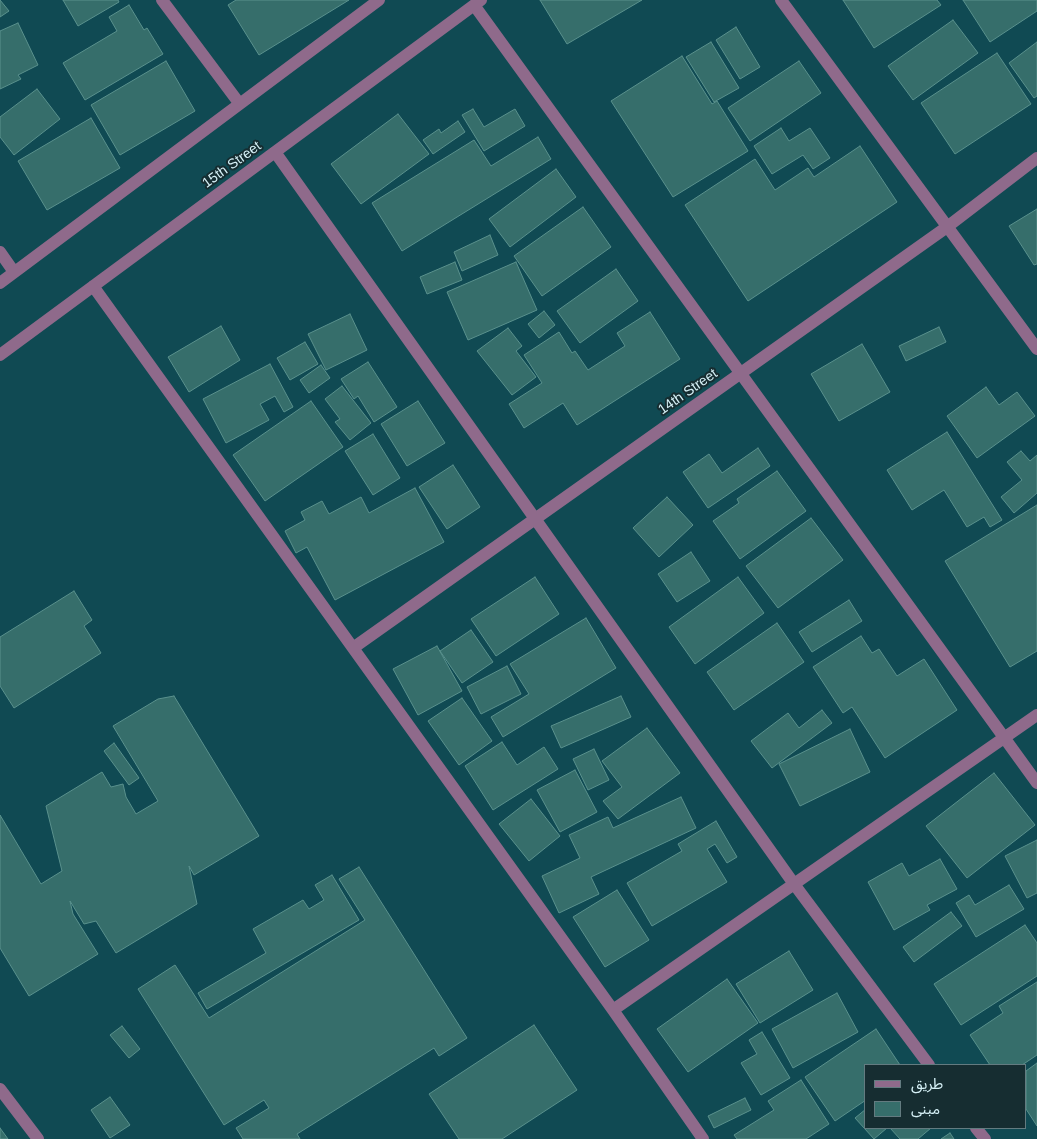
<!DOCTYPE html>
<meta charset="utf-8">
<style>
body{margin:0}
#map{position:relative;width:1037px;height:1139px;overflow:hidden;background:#104a53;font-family:Arial,"Noto Sans Arabic",sans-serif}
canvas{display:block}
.legend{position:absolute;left:864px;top:1064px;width:162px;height:65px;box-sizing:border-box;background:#162d31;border:1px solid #637b80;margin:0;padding:6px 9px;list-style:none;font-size:15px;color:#d6f1f7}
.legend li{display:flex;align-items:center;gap:10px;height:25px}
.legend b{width:25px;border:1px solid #637b80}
</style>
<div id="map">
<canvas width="1037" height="1139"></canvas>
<ul class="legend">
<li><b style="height:6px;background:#8f6a8b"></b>طريق</li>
<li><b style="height:14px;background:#366e6b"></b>مبنى</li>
</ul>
</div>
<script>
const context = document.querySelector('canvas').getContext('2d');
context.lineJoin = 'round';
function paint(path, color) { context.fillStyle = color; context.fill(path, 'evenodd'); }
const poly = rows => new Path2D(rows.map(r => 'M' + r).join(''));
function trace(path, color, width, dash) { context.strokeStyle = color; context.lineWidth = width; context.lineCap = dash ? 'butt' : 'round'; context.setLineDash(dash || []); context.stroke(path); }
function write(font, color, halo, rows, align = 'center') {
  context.font = font + ' Arial,sans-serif'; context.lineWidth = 4; context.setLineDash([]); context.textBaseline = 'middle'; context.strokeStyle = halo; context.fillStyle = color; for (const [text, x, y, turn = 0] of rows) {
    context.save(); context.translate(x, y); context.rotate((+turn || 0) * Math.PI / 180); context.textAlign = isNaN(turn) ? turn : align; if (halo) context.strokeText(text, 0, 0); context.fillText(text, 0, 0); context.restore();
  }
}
const building = poly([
 [0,0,9,11,0,17,0,0],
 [63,0,118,0,119,2,78,26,63,0],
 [236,0,349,0,259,55,228,5,236,0],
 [540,0,642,0,567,44,540,0],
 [843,0,937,0,941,5,874,48,843,0],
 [963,0,1037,0,1037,11,990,42,963,0],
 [129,5,144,30,147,28,163,54,85,100,63,63,117,31,109,17,129,5],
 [953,20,978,53,913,100,888,66,953,20],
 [18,23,38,65,18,75,21,79,0,89,0,31,18,23],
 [736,27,760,67,740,79,716,40,736,27],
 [711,42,739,88,714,102,686,57,711,42],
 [1037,42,1037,96,1034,98,1009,63,1037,42],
 [997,53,1031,104,955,154,921,103,997,53],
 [682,56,712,104,717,101,748,151,673,197,611,101,682,56],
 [166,61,195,111,120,155,91,105,166,61],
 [799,61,821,93,750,141,728,108,799,61],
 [37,89,60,119,14,155,0,137,0,117,37,89],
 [473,109,484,127,515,109,525,126,484,151,462,115,473,109],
 [398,114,429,154,361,204,331,164,398,114],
 [91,118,120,168,47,210,18,161,91,118],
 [458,121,465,132,433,154,423,140,439,129,441,133,458,121],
 [781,128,789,141,810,128,830,158,813,169,803,155,772,174,754,146,781,128],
 [538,137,551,159,402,251,372,203,474,140,491,166,538,137],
 [860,146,897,202,748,301,685,205,755,159,775,190,808,168,814,177,860,146],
 [556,169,576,197,510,247,489,219,556,169],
 [583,207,611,247,542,296,514,256,583,207],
 [1037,209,1037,264,1034,265,1009,226,1037,209],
 [490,235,498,255,462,271,454,252,490,235],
 [455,262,462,280,427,294,420,277,455,262],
 [516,262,537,310,468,340,447,292,516,262],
 [616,269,638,301,580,343,557,311,616,269],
 [544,311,555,325,539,338,528,324,544,311],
 [650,312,680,359,577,425,563,403,524,428,509,404,542,383,524,355,559,332,572,353,575,351,588,370,625,346,617,333,650,312],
 [350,314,367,350,326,370,308,334,350,314],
 [221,326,240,360,189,392,168,357,221,326],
 [939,327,946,342,906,361,899,346,939,327],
 [508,328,522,346,516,351,536,377,512,395,477,351,508,328],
 [305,342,318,364,290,380,277,358,305,342],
 [862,344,890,392,839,421,811,374,862,344],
 [368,362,397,407,374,422,358,396,354,399,341,379,368,362],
 [270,364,293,407,284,412,275,396,260,404,269,420,226,443,203,399,270,364],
 [321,365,330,378,309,393,300,380,321,365],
 [342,386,371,423,350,440,335,422,340,419,325,399,342,386],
 [986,387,999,405,1017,392,1035,416,977,458,947,416,986,387],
 [311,401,343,447,265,501,233,455,311,401],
 [418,401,445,443,407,466,381,424,418,401],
 [947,432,1002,520,990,527,984,517,967,527,944,490,912,510,887,470,947,432],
 [373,434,400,478,373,495,345,451,373,434],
 [758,448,770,466,708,508,683,472,709,454,722,473,758,448],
 [1021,451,1030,461,1037,455,1037,493,1014,513,1001,497,1022,480,1007,462,1021,451],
 [453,465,480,507,447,529,419,487,453,465],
 [777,471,806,511,740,559,713,521,739,503,737,499,777,471],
 [415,488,444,542,335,600,307,547,296,553,285,531,305,520,301,512,322,501,329,514,361,497,369,513,415,488],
 [667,497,693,525,659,557,633,528,667,497],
 [1037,505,1037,651,1010,667,945,561,1037,505],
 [811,518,843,560,778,608,746,566,811,518],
 [691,552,710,581,677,602,658,574,691,552],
 [535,577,559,614,496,656,471,619,535,577],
 [738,577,764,613,695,664,669,627,738,577],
 [74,591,92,620,84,626,101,653,14,708,0,686,0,637,74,591],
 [849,600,862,621,812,652,799,632,849,600],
 [586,618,616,668,503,737,491,717,529,694,510,664,586,618],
 [777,623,804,662,734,710,707,672,777,623],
 [471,630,493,662,462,683,440,651,471,630],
 [861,636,872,653,879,649,897,676,924,659,957,710,885,758,852,707,843,713,813,667,861,636],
 [437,646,462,691,418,715,393,669,437,646],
 [507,666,521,694,481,714,467,687,507,666],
 [174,696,259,836,194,875,189,866,197,904,116,953,96,921,84,924,70,901,73,914,98,954,29,996,0,948,0,815,41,884,62,871,46,806,102,772,111,787,123,784,126,797,136,814,158,801,113,726,158,699,174,696],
 [621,696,631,717,561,748,551,726,621,696],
 [462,698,492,741,459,765,428,721,462,698],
 [822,710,832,723,772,768,751,741,788,713,799,728,822,710],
 [647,728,680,773,618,819,603,801,622,787,602,761,647,728],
 [850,729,870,772,800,806,779,764,850,729],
 [502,742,517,765,544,747,558,769,493,810,465,766,502,742],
 [114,743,139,778,129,785,104,751,114,743],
 [594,749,609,780,588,790,573,759,594,749],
 [575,770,597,812,560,832,537,790,575,770],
 [994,773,1035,825,967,878,926,826,994,773],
 [681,797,696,828,591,877,599,894,559,913,542,876,580,858,569,835,608,817,613,828,681,797],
 [531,799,560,836,529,861,499,824,531,799],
 [716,821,737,857,727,863,715,844,707,849,727,882,652,926,627,883,682,851,678,844,716,821],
 [1037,840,1037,893,1027,898,1005,856,1037,840],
 [940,859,957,889,927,905,930,910,894,930,868,882,902,863,909,876,940,859],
 [359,867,467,1038,439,1056,434,1048,297,1134,300,1139,243,1139,236,1128,269,1108,264,1100,224,1125,138,989,175,965,209,1018,365,920,339,879,359,867],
 [332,875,359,920,207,1009,198,993,266,953,253,929,303,900,309,909,324,900,315,885,332,875],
 [1009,885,1024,909,976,937,956,903,969,895,975,905,1009,885],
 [617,890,649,940,605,967,573,917,617,890],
 [951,912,962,926,914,962,903,947,951,912],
 [1025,925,1037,943,1037,976,961,1025,934,984,1025,925],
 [789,951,813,990,760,1023,736,984,789,951],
 [727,979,758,1023,688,1072,657,1029,727,979],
 [1037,982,1037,1055,1022,1065,990,1065,970,1035,1003,1013,999,1006,1037,982],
 [837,993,858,1032,793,1068,772,1029,837,993],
 [534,1025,577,1090,502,1139,459,1139,429,1094,534,1025],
 [122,1026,140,1049,129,1058,110,1035,122,1026],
 [876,1029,900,1065,866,1065,866,1100,835,1121,805,1077,876,1029],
 [762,1032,790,1078,761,1095,741,1063,757,1054,749,1040,762,1032],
 [1037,1063,1037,1126,1026,1109,1026,1071,1037,1063],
 [801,1080,829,1124,806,1139,737,1139,734,1135,774,1110,768,1101,801,1080],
 [110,1097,130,1125,110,1138,91,1110,110,1097],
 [745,1098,751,1110,714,1128,708,1116,745,1098],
 [866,1109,866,1128,887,1128,874,1139,855,1118,866,1109],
 [0,1128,8,1139,0,1139,0,1128],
 [890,1128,931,1128,918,1139,900,1139,890,1128],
 [950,1133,954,1139,941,1139,950,1133]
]);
paint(building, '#366e6b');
trace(building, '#5a918d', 1);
trace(poly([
 [162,0,239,103],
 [781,0,1037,349],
 [474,5,1037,783],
 [275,152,794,884,929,1065],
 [0,252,14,272],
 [0,283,379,0],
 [93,286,613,1010,703,1139],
 [0,355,481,0],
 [353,648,947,227,1037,158],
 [613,1010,1037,715],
 [0,1089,38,1139],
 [976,1128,985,1139]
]), '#8f6a8b', 12);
write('14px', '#d6f1f7', '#162d31', [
 ["15th Street",232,165,-36],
 ["14th Street",688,392,-35]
]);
</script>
